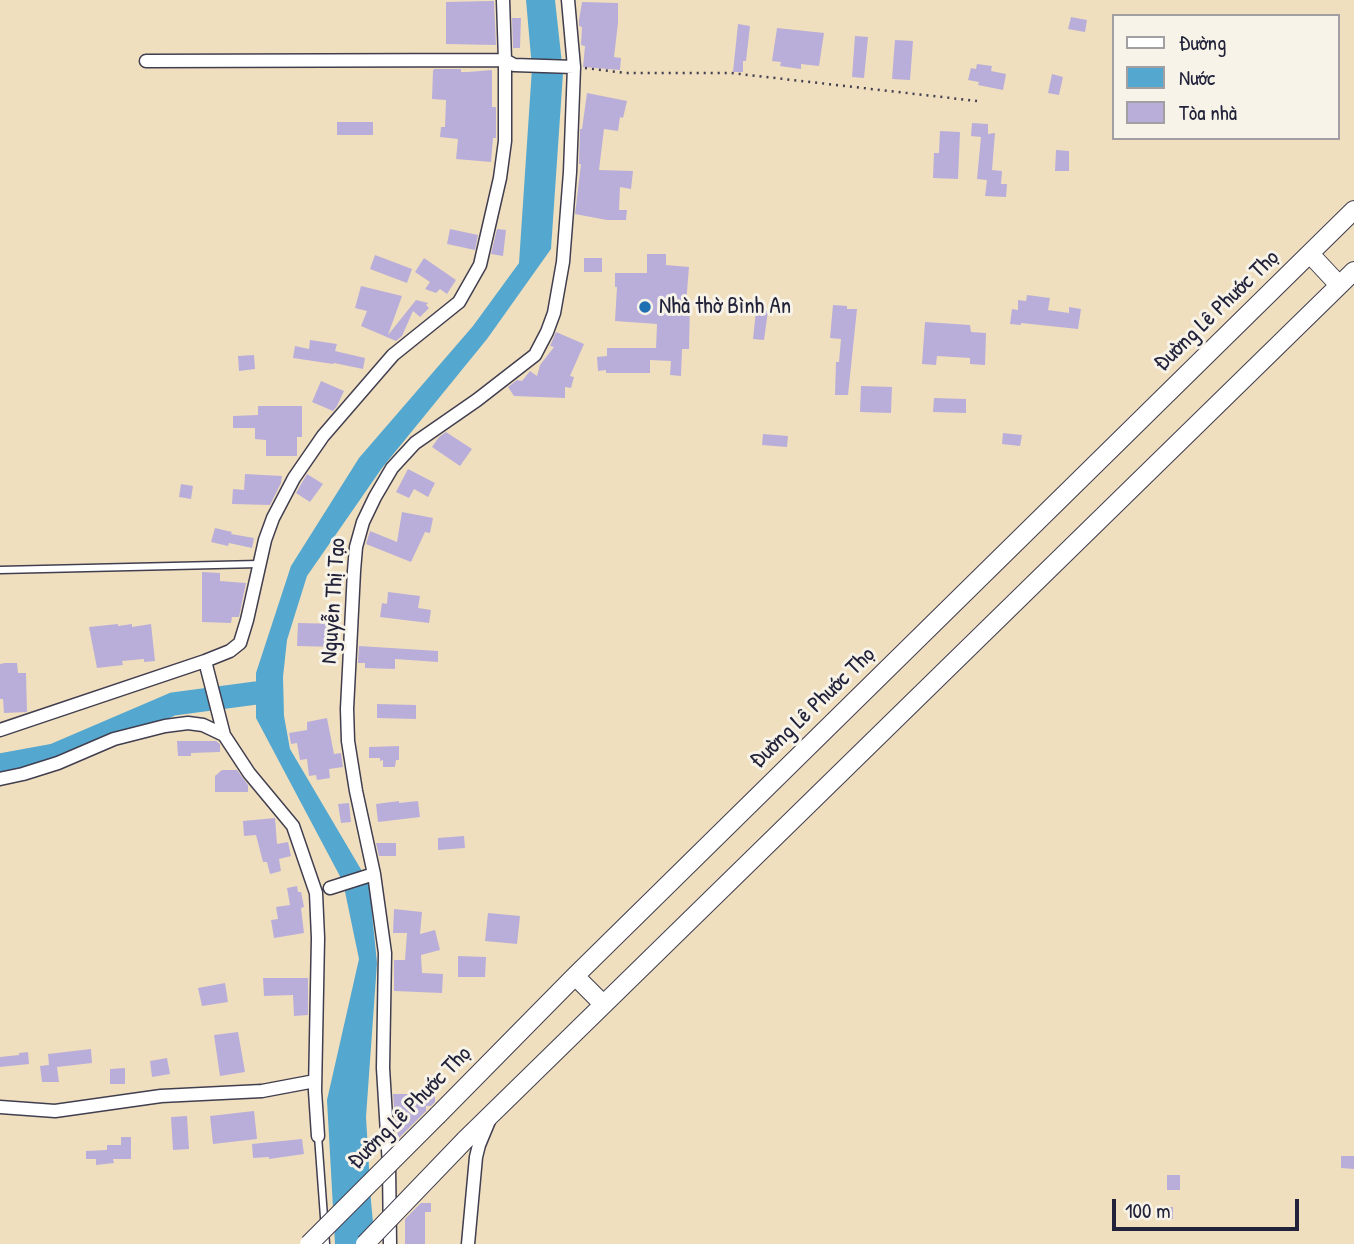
<!DOCTYPE html>
<meta charset="utf-8">
<style>
body{margin:0}
#map{position:relative;width:1354px;height:1244px;overflow:hidden;background:#f0dfbe;font-family:"Patrick Hand",sans-serif}
canvas{display:block}
.legend{position:absolute;left:1112px;top:14px;width:228px;height:126px;box-sizing:border-box;background:#f7f3e8;border:2px solid #a29fa3;margin:0;padding:9px 12px;list-style:none;font-size:21px;color:#22223b}
.legend li{display:flex;align-items:center;gap:14px;height:35px}
.legend b{width:35px;border:2px solid #a29fa3}
.scale{position:absolute;left:1112px;top:1199px;width:187px;height:32px;box-sizing:border-box;border:4px solid #22223b;border-top:0;padding-left:9px;font-size:21px;line-height:24px;white-space:nowrap;color:#22223b;-webkit-text-stroke:5px #f7f3e8;paint-order:stroke}
</style>
<div id="map">
<canvas width="1354" height="1244"></canvas>
<ul class="legend">
<li><b style="height:9px;background:#fff"></b>Đường</li>
<li><b style="height:19px;background:#54a7cf"></b>Nước</li>
<li><b style="height:19px;background:#b9aed9"></b>Tòa nhà</li>
</ul>
<div class="scale">100 m</div>
</div>
<script>
const context = document.querySelector('canvas').getContext('2d');
context.lineJoin = 'round';
function paint(path, color) { context.fillStyle = color; context.fill(path, 'evenodd'); }
const poly = rows => new Path2D(rows.map(r => 'M' + r).join(''));
function trace(path, color, width, dash) { context.strokeStyle = color; context.lineWidth = width; context.lineCap = dash ? 'butt' : 'round'; context.setLineDash(dash || []); context.stroke(path); }
function write(font, color, halo, rows, align = 'center') {
  context.font = font + ' "Patrick Hand",sans-serif'; context.lineWidth = 6; context.setLineDash([]); context.textBaseline = 'middle'; context.strokeStyle = halo; context.fillStyle = color; for (const [text, x, y, turn = 0] of rows) {
    context.save(); context.translate(x, y); context.rotate((+turn || 0) * Math.PI / 180); context.textAlign = isNaN(turn) ? turn : align; if (halo) context.strokeText(text, 0, 0); context.fillText(text, 0, 0); context.restore();
  }
}
paint(poly([
 [526,0,555,0,563,73,551,249,487,339,382,468,307,576,287,640,283,677,284,716,290,749,369,883,377,963,366,1117,371,1201,375,1244,335,1244,327,1100,359,959,343,882,256,718,256,673,291,566,359,458,473,326,519,263,532,68]
]), '#54a7cf');
trace(poly([
 [0,765,54,755,173,704,256,693]
]), '#54a7cf', 23);
paint(poly([
 [490,1,494,1,496,45,446,44,446,2],
 [582,2,618,3,618,23,614,57,621,58,620,70,583,67,585,46,581,45,582,27,579,26,579,20],
 [1071,17,1087,20,1085,32,1068,29],
 [512,18,521,18,520,48,513,48],
 [738,24,750,26,746,61,743,61,743,72,733,72],
 [777,28,824,33,819,66,801,64,801,69,780,66,781,62,772,61],
 [855,36,868,37,864,78,852,77],
 [895,40,913,41,910,80,892,79],
 [977,64,992,66,991,71,1006,74,1003,90,978,85,979,82,968,80,971,68,976,69],
 [435,69,461,69,461,72,468,72,492,70,492,107,496,107,496,138,493,138,491,162,456,159,458,139,440,137,441,127,445,127,446,100,432,99,433,70],
 [1052,74,1063,77,1059,95,1048,93],
 [587,93,627,101,623,118,620,117,618,131,604,129,599,170,633,171,631,189,620,187,619,210,627,210,626,220,607,220,575,214,581,164,579,164,580,129,582,129],
 [337,122,373,122,373,135,337,135],
 [972,123,988,124,988,134,995,133,992,170,1002,171,1001,184,1007,184,1006,197,985,196,987,180,977,179,981,137,971,136],
 [940,131,960,132,958,179,933,178,934,153,939,153],
 [1056,150,1069,151,1069,171,1055,171],
 [450,229,478,235,475,250,447,244],
 [497,229,506,230,503,256,491,254],
 [647,254,666,254,666,265,689,267,686,304,690,304,689,349,682,349,681,376,670,375,671,361,650,360,650,373,606,373,606,370,598,371,597,357,607,356,607,348,656,348,657,324,615,321,617,287,615,287,615,273,647,273],
 [375,255,412,269,407,283,370,269],
 [424,258,456,280,447,294,440,289,436,293,425,289,430,282,415,272],
 [584,258,602,258,602,272,584,272],
 [361,286,402,296,388,335,416,300,428,303,426,305,429,308,420,317,413,311,402,336,396,341,361,326,367,311,355,308],
 [1027,295,1050,298,1048,310,1069,313,1069,307,1081,309,1078,329,1021,323,1021,325,1010,324,1012,309,1018,310,1018,300,1026,301],
 [833,305,847,306,847,309,857,309,848,395,835,395,836,362,839,362,841,339,830,338],
 [756,310,768,311,764,340,753,339],
 [925,322,970,325,971,332,986,333,985,365,970,364,970,358,937,356,936,365,922,364],
 [556,332,584,344,570,376,574,377,571,388,565,387,565,398,514,396,508,387,517,380,522,381,530,371,537,376,540,365,554,347,550,346],
 [310,340,337,344,335,351,365,358,363,369,334,363,333,364,293,358,295,346,309,349],
 [254,355,255,369,239,371,238,356],
 [321,381,344,391,337,406,333,411,312,402],
 [861,386,892,387,891,413,860,412],
 [934,398,966,399,966,413,933,412],
 [258,406,302,406,302,437,297,437,297,456,266,456,266,440,255,439,255,428,233,428,233,416,258,415],
 [446,432,472,449,460,466,432,447,439,437],
 [1003,433,1022,435,1020,446,1002,444],
 [763,434,788,436,787,447,762,445],
 [408,469,435,483,428,497,414,489,409,498,396,492],
 [245,474,282,476,281,483,270,505,232,504,233,489,244,490],
 [307,474,323,484,310,502,296,493],
 [181,484,193,486,191,499,179,497],
 [402,512,433,518,430,533,425,532,411,562,366,544,370,531,397,542],
 [215,528,232,532,231,534,254,538,252,548,229,543,228,546,211,542],
 [202,572,220,573,220,581,246,583,239,617,232,617,231,623,202,622],
 [388,592,420,596,418,608,431,610,429,623,380,617,382,603,387,604],
 [298,623,340,624,339,647,297,646],
 [118,624,118,626,132,624,132,627,151,624,155,661,144,662,144,659,122,661,123,665,97,668,89,627],
 [359,646,438,651,438,662,395,659,395,669,365,668,365,663,358,663],
 [5,663,17,663,18,673,26,673,27,712,4,713,3,699,0,699,0,664],
 [377,704,416,705,416,719,377,718],
 [327,718,334,754,341,753,343,767,329,769,330,778,317,780,316,775,309,776,307,759,300,760,297,743,291,744,289,733,307,730,307,722],
 [177,741,216,741,220,744,220,752,191,753,191,756,178,756],
 [399,746,399,760,396,760,395,767,383,767,383,760,380,761,380,758,369,758,369,747],
 [222,770,237,770,248,785,248,792,215,792,215,776],
 [399,801,399,803,418,801,420,817,378,822,376,804],
 [349,803,351,822,341,823,338,804],
 [275,818,277,844,288,842,291,856,279,859,281,871,270,874,267,862,263,862,256,835,244,836,243,821],
 [464,836,465,848,438,850,438,838],
 [376,843,396,843,396,856,379,856],
 [297,886,298,892,301,892,304,907,301,908,304,933,274,938,271,920,278,919,276,907,290,905,287,888],
 [394,909,422,912,420,934,435,930,440,950,421,955,422,973,443,974,442,993,394,991,394,960,405,960,407,933,393,933],
 [488,913,520,916,517,944,485,941],
 [458,956,486,957,485,977,458,977],
 [263,978,308,978,308,1015,294,1016,293,995,264,996],
 [225,983,228,1002,202,1006,198,988],
 [238,1032,245,1072,220,1076,214,1035],
 [91,1049,92,1063,57,1067,59,1082,42,1082,40,1066,49,1065,48,1054],
 [28,1052,29,1064,0,1067,0,1057,19,1055,19,1053],
 [167,1058,170,1074,152,1077,150,1061],
 [125,1068,125,1084,110,1084,110,1069],
 [393,1094,435,1094,435,1102,431,1106,426,1106,426,1111,397,1140,398,1129,396,1130],
 [254,1111,257,1139,213,1144,210,1116],
 [187,1116,189,1149,173,1150,171,1117],
 [121,1137,131,1137,131,1159,113,1159,114,1163,96,1165,96,1159,86,1159,86,1151,107,1150,107,1145,121,1145],
 [302,1139,304,1154,269,1159,269,1157,253,1158,252,1144],
 [1341,1156,1354,1156,1354,1169,1341,1168],
 [1167,1175,1180,1175,1180,1190,1167,1190],
 [421,1203,431,1203,431,1212,425,1212,425,1244,405,1244,405,1219],
 [1173,1207,1173,1219,1156,1220,1156,1208]
]), '#b9aed9');
const lane = poly([
 [0,570,259,564],
 [318,1136,326,1244]
]);
const street = poly([
 [146,61,505,60,514,65,574,67],
 [0,730,205,661],
 [0,779,23,774,58,763,114,739,165,726,188,723,203,725,224,735],
 [330,888,374,874],
 [0,1107,55,1111,161,1096,262,1091,315,1081],
 [318,1136,315,1091,318,938,316,893,293,826,249,773,224,735,205,661,230,651,240,643,247,620,265,540,273,518,294,478,323,436,393,355,459,302,480,265,500,178,505,141,505,60,503,0],
 [390,1244,389,1166,383,1068,385,953,374,874,356,791,348,741,347,709,354,571,356,547,363,522,375,497,392,468,415,443,477,400,535,355,547,332,554,313,563,262,570,172,574,67,568,0],
 [468,1244,476,1157,479,1145,489,1121]
]);
const secondary = poly([
 [1310,254,1339,285],
 [575,976,603,1004],
 [438,1115,575,976,1354,210],
 [465,1140,1354,271]
]);
trace(lane, '#413e4f', 9);
trace(street, '#413e4f', 15);
trace(secondary, '#413e4f', 20);
trace(poly([
 [585,68,625,73,731,73,977,101]
]), '#413e4f', 2.5, [2, 5]);
trace(lane, '#fff', 6);
trace(street, '#fff', 12);
trace(secondary, '#fff', 18);
const secondaryBridge = poly([
 [309,1244,438,1115],
 [365,1244,465,1140]
]);
trace(secondaryBridge, '#413e4f', 20, []);
trace(secondaryBridge, '#fff', 18);
for (const [x, y, r, color] of [
 [645,307,7,"#1f6fb2"]
]) { const dot = new Path2D(); dot.arc(x, y, r, 0, 2 * Math.PI); context.fillStyle = color; context.fill(dot); trace(dot, '#f7f3e8', 2.5); }
write('23px', '#22223b', '#f7f3e8', [
 ["Nhà thờ Bình An",659,307]
], 'left');
write('23px', '#22223b', '#f7f3e8', [
 ["Đường Lê Phước Thọ",1217,311,-44],
 ["Nguyễn Thị Tạo",334,601,-86],
 ["Đường Lê Phước Thọ",813,708,-44],
 ["Đường Lê Phước Thọ",410,1108,-45]
]);
</script>
